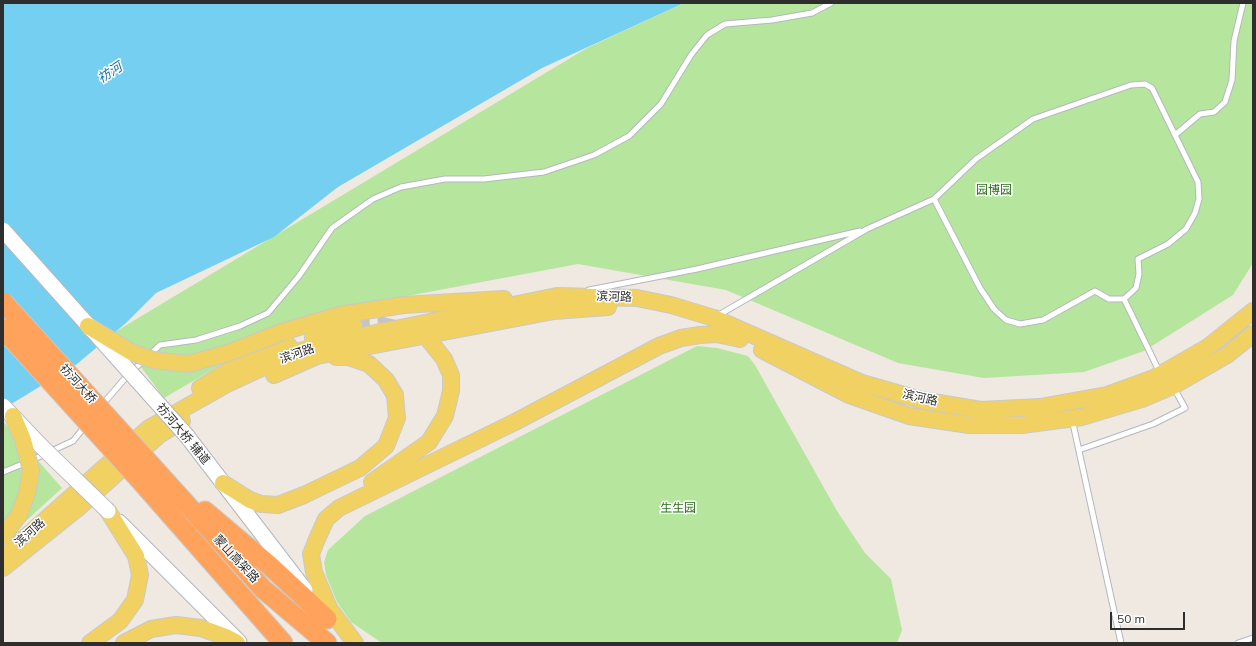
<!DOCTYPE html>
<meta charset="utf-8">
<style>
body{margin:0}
#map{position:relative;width:1256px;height:646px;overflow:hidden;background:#efe9e1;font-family:Mulish,sans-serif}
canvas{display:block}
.frame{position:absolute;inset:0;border:4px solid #2e2e2e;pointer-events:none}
.scale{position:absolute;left:1110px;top:612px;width:75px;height:18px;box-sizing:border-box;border:2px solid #2e2e2e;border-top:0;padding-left:5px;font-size:12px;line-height:14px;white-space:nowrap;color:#2e2e2e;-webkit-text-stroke:3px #fff;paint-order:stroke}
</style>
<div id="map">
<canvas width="1256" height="646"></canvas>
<div class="frame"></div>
<div class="scale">50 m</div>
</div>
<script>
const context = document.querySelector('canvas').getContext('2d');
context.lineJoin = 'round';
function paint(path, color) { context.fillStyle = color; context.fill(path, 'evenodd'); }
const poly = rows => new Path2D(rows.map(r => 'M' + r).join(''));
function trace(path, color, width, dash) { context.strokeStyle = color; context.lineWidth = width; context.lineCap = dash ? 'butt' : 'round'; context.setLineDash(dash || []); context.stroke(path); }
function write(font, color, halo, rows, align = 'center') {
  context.font = font + ' Mulish,"Noto Sans SC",sans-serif'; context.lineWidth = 3; context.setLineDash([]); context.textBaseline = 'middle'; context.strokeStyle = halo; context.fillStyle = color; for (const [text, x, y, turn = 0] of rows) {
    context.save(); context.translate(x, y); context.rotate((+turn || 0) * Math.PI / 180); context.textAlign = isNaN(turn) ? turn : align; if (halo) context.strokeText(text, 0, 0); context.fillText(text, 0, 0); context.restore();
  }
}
paint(poly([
 [684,3,1253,3,1253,263,1233,295,1144,351,1084,372,984,378,898,363,726,290,578,264,402,297,294,322,164,398,115,332,587,48],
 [697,346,717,348,748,356,755,365,837,511,865,553,891,579,902,630,897,643,382,643,351,622,337,602,326,575,324,562,328,550,365,516],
 [3,421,62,488,3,542]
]), '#b6e59e');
paint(poly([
 [3,3,684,3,542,68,338,187,274,237,156,293,126,323,77,364,3,409]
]), '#75cff0');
trace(poly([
 [354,326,378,324,400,329]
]), '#c8c4bd', 16, [16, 8]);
const lane = poly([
 [1175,135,1200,114,1214,112,1225,102,1232,80,1234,41,1243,3],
 [589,290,697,269,860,231],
 [1124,299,1160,373],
 [717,316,867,229,934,199,976,159,1033,119,1131,85,1145,84,1152,88,1198,182,1199,199,1195,213,1186,229,1168,244,1138,259,1139,274,1136,288,1124,299,1109,299,1095,291,1043,320,1020,324,1006,320,994,309,980,288,934,199],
 [102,405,127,376,160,345,196,340,240,326,268,313,299,276,332,228,373,199,401,187,445,179,484,179,544,172,594,155,629,136,661,104,691,55,707,35,725,24,772,20,812,13,831,3],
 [1072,419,1121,643],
 [1079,450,1153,424,1185,408,1174,388],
 [3,472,30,461,73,441,86,425],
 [1238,643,1253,638]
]);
const secondary = poly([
 [187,436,305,590],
 [119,522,239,642]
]);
const primary = poly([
 [282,332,340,315,403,305,504,299],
 [313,338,354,326],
 [762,350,849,395,909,416,969,425,1022,425,1082,417,1142,399,1173,386,1227,355,1253,334],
 [274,375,317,356,554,311,608,307],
 [200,388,231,369,263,354,289,346],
 [372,482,429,442,445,416,451,391,451,375,444,359,429,340],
 [223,483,250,500,261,504,278,505,304,495,360,468,386,446,397,418,395,395,386,380,369,364,348,357,336,357],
 [3,557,149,428,229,383,296,352,366,335,557,296,637,298,671,305,714,318,862,383,921,400,981,410,1040,407,1107,395,1154,378,1208,347,1253,311],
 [3,568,78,508,159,435,182,421],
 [90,643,120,621,135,600,140,575,136,556,108,511],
 [124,643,151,629,176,625,201,628,226,637,237,643],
 [355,643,329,608,314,572,311,554,317,539,326,519,339,508,515,422,659,346,681,338,700,335,717,334,740,339]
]);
const highway = poly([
 [152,466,263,589,327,643],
 [138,478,283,643],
 [205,511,269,565,327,619]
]);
trace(lane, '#b4b7c1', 7);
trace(secondary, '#b4b7c1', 17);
trace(primary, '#c9c9c9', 18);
trace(highway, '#c9c9c9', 21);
trace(lane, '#fff', 5);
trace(secondary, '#fff', 15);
trace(primary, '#f2d163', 16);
trace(highway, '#ffa35c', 19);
const secondaryBridge = poly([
 [3,230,187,436],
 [3,406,41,446,108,511]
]);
const primaryBridge = poly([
 [88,326,131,352,153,360,188,364,228,353,282,332],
 [3,536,19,515,27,493,31,470,23,440,13,416]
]);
const highwayBridge = poly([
 [3,302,152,466],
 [3,329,138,478]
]);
trace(secondaryBridge, '#b4b7c1', 17, []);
trace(primaryBridge, '#c9c9c9', 18, []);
trace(highwayBridge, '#c9c9c9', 21, []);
trace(secondaryBridge, '#fff', 15);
trace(primaryBridge, '#f2d163', 16);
trace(highwayBridge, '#ffa35c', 19);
write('12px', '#2c6e1b', '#fff', [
 ["园博园",994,190],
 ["生生园",678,508]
]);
write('12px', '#2e2e2e', '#fff', [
 ["滨河路",614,297,2],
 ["滨河路",297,354,-19],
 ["祊河大桥",78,384,48],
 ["滨河路",920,398,13],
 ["祊河大桥 辅道",183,434,50],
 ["滨河路",30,533,-42],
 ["蒙山高架路",236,559,47]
]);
write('italic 13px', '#0d6fa3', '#fff', [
 ["祊河",110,73,-33]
]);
</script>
